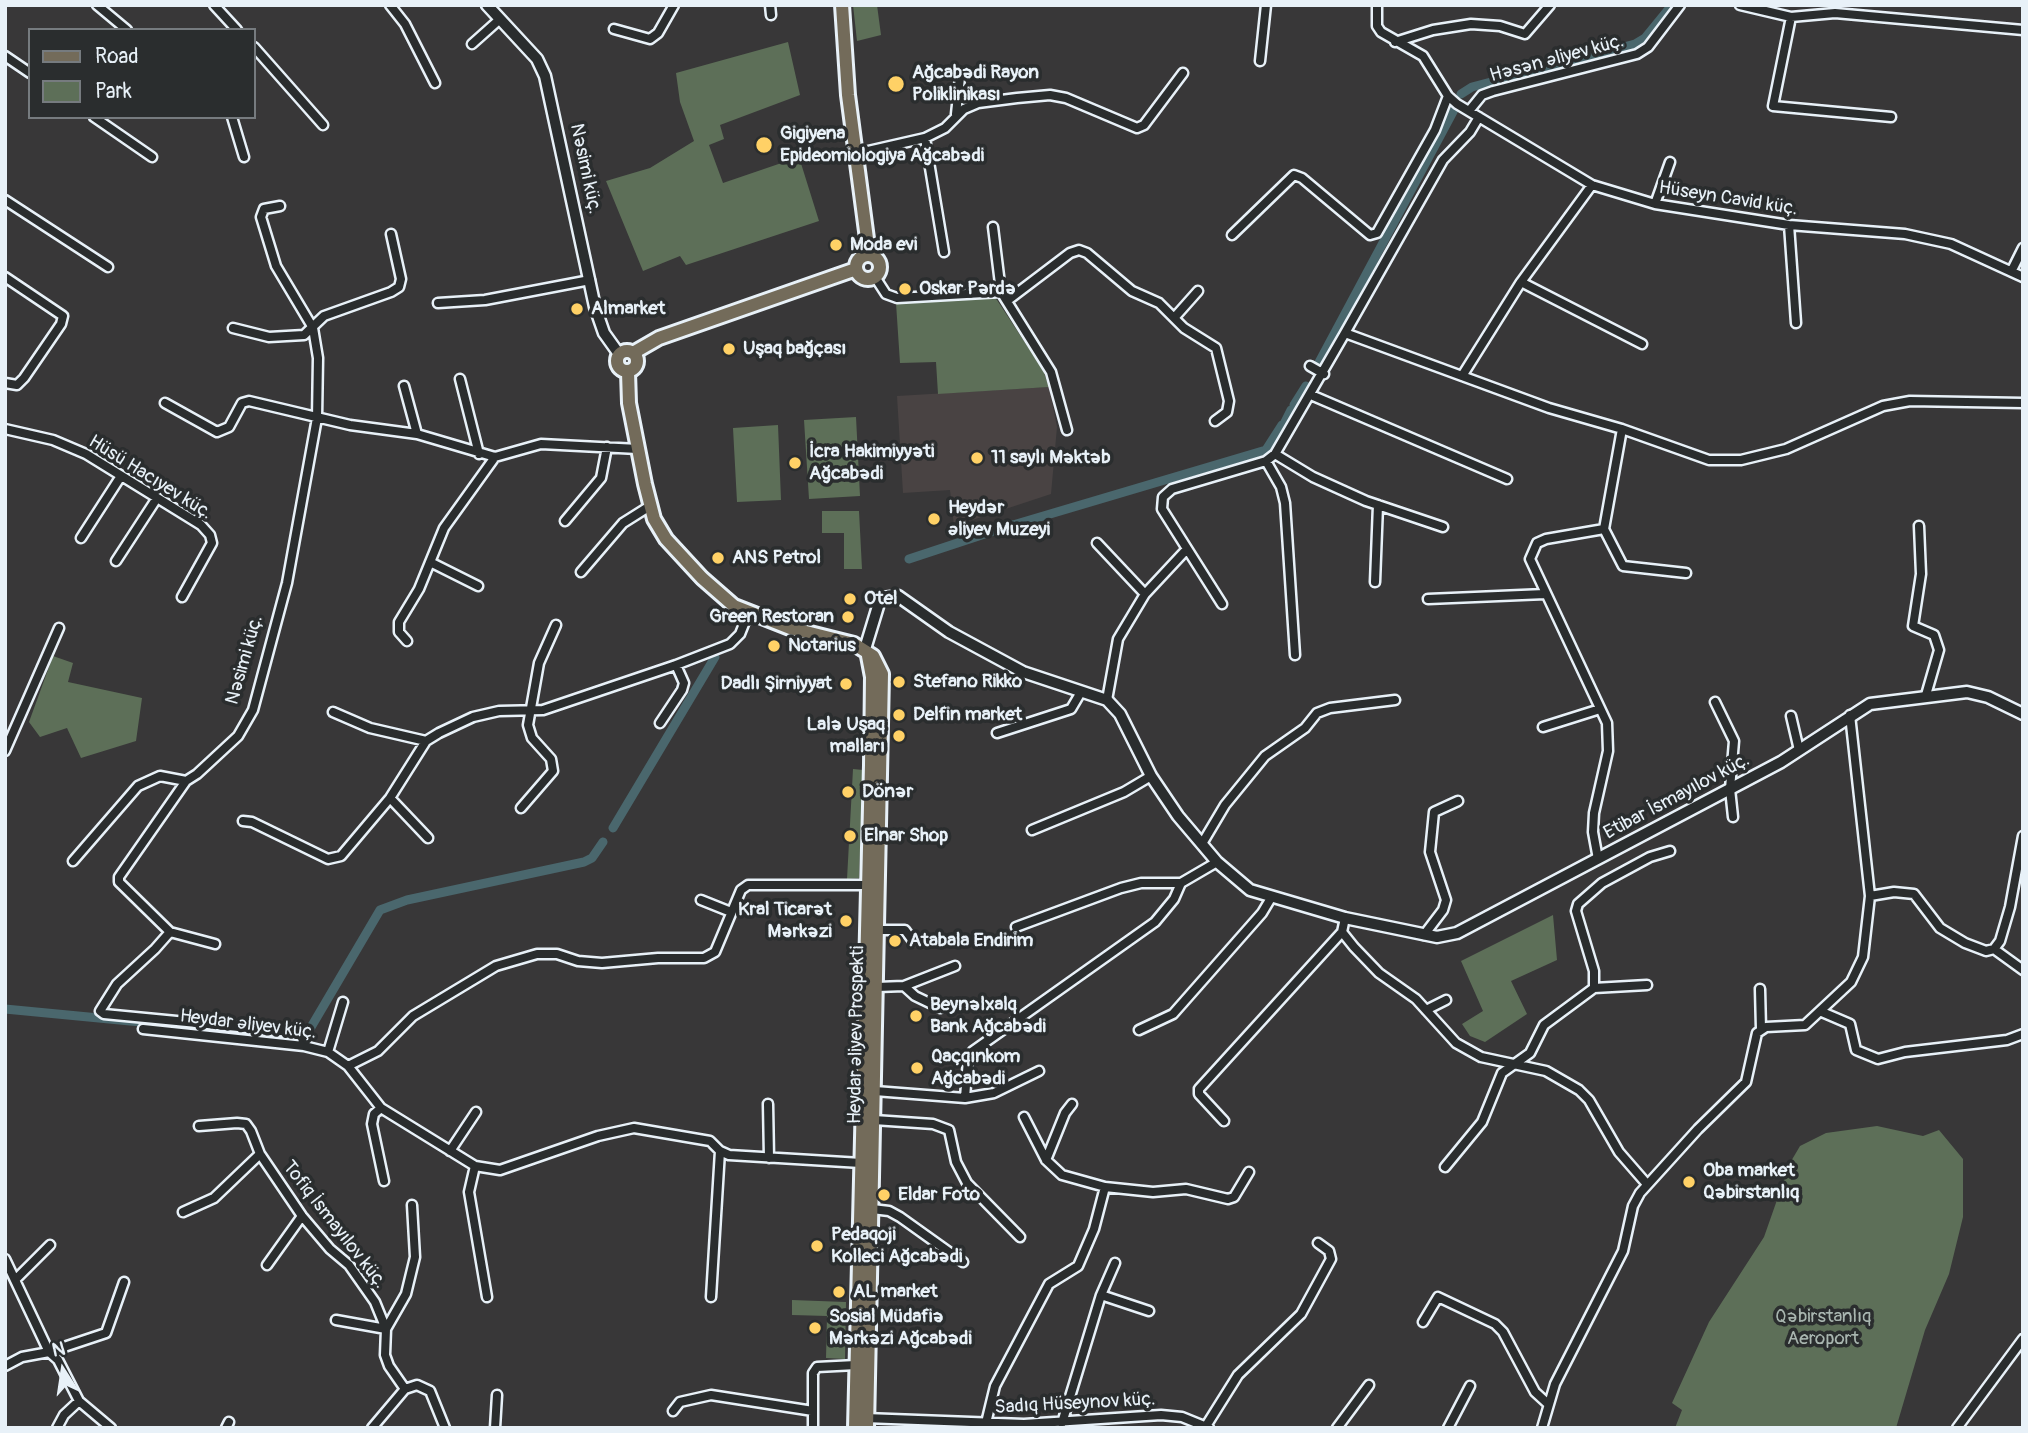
<!DOCTYPE html>
<meta charset="utf-8">
<style>
body{margin:0}
#map{position:relative;width:2028px;height:1433px;overflow:hidden;background:#383738;font-family:Pangolin,sans-serif}
canvas{display:block}
.frame{position:absolute;inset:0;border:7px solid #e8f1f8;pointer-events:none}
.legend{position:absolute;left:28px;top:28px;width:228px;height:91px;box-sizing:border-box;background:#2a2d2e;border:2px solid #767b7f;margin:0;padding:9px 12px;list-style:none;font-size:21px;color:#e8f1f8}
.legend li{display:flex;align-items:center;gap:14px;height:35px}
.legend b{width:35px;border:2px solid #767b7f}
.north{position:absolute;left:28px;top:1335px;width:70px;height:70px;-webkit-text-stroke:5px #2a2d2e;paint-order:stroke;rotate:348deg;font-size:19px;font-weight:700;line-height:28px;text-align:center;color:#e8f1f8}
.north::after{content:'';display:block;margin:auto;width:24px;height:32px;background:#e8f1f8;clip-path:polygon(50% 0,100% 100%,50% 72%,0 100%)}
</style>
<div id="map">
<canvas width="2028" height="1433"></canvas>
<div class="frame"></div>
<ul class="legend">
<li><b style="height:9px;background:#736b5a"></b>Road</li>
<li><b style="height:19px;background:#5d6f58"></b>Park</li>
</ul>
<div class="north">N</div>
</div>
<script>
const context = document.querySelector('canvas').getContext('2d');
context.lineJoin = 'round';
function paint(path, color) { context.fillStyle = color; context.fill(path, 'evenodd'); }
const poly = rows => new Path2D(rows.map(r => 'M' + r).join(''));
function trace(path, color, width, dash) { context.strokeStyle = color; context.lineWidth = width; context.lineCap = dash ? 'butt' : 'round'; context.setLineDash(dash || []); context.stroke(path); }
function write(font, color, halo, rows, align = 'center') {
  context.font = font + ' Pangolin,sans-serif'; context.lineWidth = 7; context.setLineDash([]); context.textBaseline = 'middle'; context.strokeStyle = halo; context.fillStyle = color; for (const [text, x, y, turn = 0] of rows) {
    context.save(); context.translate(x, y); context.rotate((+turn || 0) * Math.PI / 180); context.textAlign = isNaN(turn) ? turn : align; if (halo) context.strokeText(text, 0, 0); context.fillText(text, 0, 0); context.restore();
  }
}
paint(poly([
 [1049,387,1057,427,1051,494,954,526,950,490,903,493,897,396]
]), '#494343');
paint(poly([
 [853,5,877,5,881,35,857,41],
 [788,42,800,95,720,125,724,139,709,145,723,183,799,157,819,221,686,265,680,256,643,271,606,181,650,168,694,141,680,102,676,73],
 [982,295,992,296,997,300,1043,370,1049,387,938,394,936,362,900,363,896,303],
 [856,417,860,496,809,499,804,420],
 [778,425,781,500,737,502,733,428],
 [822,511,859,511,862,569,844,569,844,533,822,533],
 [53,656,73,663,68,682,142,698,136,741,81,758,67,728,40,737,29,722],
 [853,769,863,770,859,878,847,879],
 [1553,915,1557,960,1511,981,1527,1014,1485,1042,1470,1036,1462,1024,1483,1011,1461,961],
 [1877,1126,1923,1136,1939,1130,1963,1159,1963,1217,1949,1274,1925,1330,1896,1428,1675,1428,1682,1410,1672,1403,1709,1322,1764,1237,1790,1163,1800,1146,1826,1133],
 [792,1300,846,1302,845,1359,826,1358,827,1316,792,1315]
]), '#5d6f58');
trace(poly([
 [1461,94,1472,87,1635,44,1645,38,1672,5],
 [1317,366,1454,110],
 [1294,405,1306,386],
 [1285,422,1291,410],
 [1013,525,1266,450,1282,425],
 [909,559,1012,525],
 [613,828,715,657],
 [5,1009,297,1037],
 [307,1034,380,910,407,900,584,862,592,858,603,842]
]), '#4a676d', 9);
const minor = poly([
 [97,5,127,30],
 [214,5,237,30],
 [390,5,405,24,435,83],
 [770,5,771,15],
 [1377,5,1377,26,1381,32,1423,56,1448,96,1457,104,1592,185,1655,204,1789,225,1905,234,1951,244,2023,277],
 [1740,5,1791,17,1835,13,2023,30],
 [1791,17,1773,106,1891,117],
 [614,29,650,39,658,33,674,5],
 [1395,42,1433,30,1471,24,1500,26,1525,34,1550,5],
 [472,44,500,19],
 [254,47,323,125],
 [5,56,30,73],
 [1260,61,1266,5],
 [1469,111,1482,95,1493,91,1637,54,1648,47,1680,5],
 [956,114,960,77],
 [94,117,152,157],
 [232,117,244,157],
 [925,138,944,252],
 [855,154,925,138,945,128,964,109,978,103,1017,98,1050,95,1066,98,1137,128,1144,125,1183,73],
 [5,200,108,267],
 [1655,204,1670,162],
 [1789,225,1796,323],
 [993,227,1001,292],
 [1232,235,1294,175,1302,178,1370,235,1377,233,1435,130,1448,96],
 [2012,270,2023,248],
 [5,277,63,316,61,324,24,378,17,385,5,383],
 [875,277,886,294,897,298,1001,292,1051,372,1067,430],
 [1521,282,1642,344],
 [1008,300,1070,253,1079,250,1087,253,1132,291,1159,303,1184,328,1216,348,1229,401,1227,412,1215,421],
 [438,303,485,300,590,280],
 [1174,318,1198,291],
 [233,328,269,337,304,335,324,316,391,292,399,287,401,279,391,234],
 [1345,333,1443,160,1470,132,1479,117],
 [1310,366,1324,374],
 [1462,376,1521,282,1592,185],
 [460,379,479,454],
 [404,386,417,434],
 [1311,395,1507,479],
 [165,403,217,432,229,427,242,403,249,401,350,425,417,434,495,457,541,444,638,449],
 [5,429,53,440,86,454,201,525,210,535,212,543,182,597],
 [1275,454,1313,477,1366,501,1443,527],
 [1266,461,1281,487,1285,503,1295,655],
 [565,521,601,478,607,447],
 [1919,526,1921,574,1913,626,1934,635,1939,650,1926,695],
 [1604,529,1623,566,1686,573],
 [81,538,121,476],
 [1097,543,1145,594],
 [116,561,157,498],
 [430,562,478,586],
 [581,572,623,523,650,506],
 [1375,582,1378,505],
 [1428,599,1545,594],
 [1222,604,1162,509,1163,497,1172,489,1266,461,1275,454,1345,333,1549,408,1622,429,1709,460,1741,460,1786,449,1883,406,1910,401,2023,403],
 [407,641,399,632,399,622,419,589,444,528,495,457],
 [1107,700,1118,639,1145,594,1187,549],
 [1715,702,1734,741,1730,789,1733,817],
 [333,712,370,728,426,741],
 [1850,715,1870,896],
 [1791,716,1799,750],
 [660,723,682,690,684,683,676,665],
 [1543,727,1600,709],
 [997,733,1071,709,1081,692],
 [5,751,59,628],
 [390,798,428,838],
 [521,808,553,771,551,759,532,738,528,725,539,663,556,625],
 [243,821,252,822,328,859,341,856,390,798,426,741,439,733,473,717,499,711,543,710,676,665,730,644,740,634,748,614],
 [1032,830,1124,792,1151,776],
 [1203,842,1225,805,1265,756,1305,728,1317,713,1330,708,1395,700],
 [1598,859,1593,832,1594,813,1608,751,1607,723,1530,559,1537,543,1546,539,1604,529,1622,429],
 [73,861,138,786,160,776,186,781,197,774,238,736,253,710,287,583,317,418,318,358,313,328,276,266,261,217,264,209,280,206],
 [701,900,731,912],
 [1345,918,1342,932,1354,947,1379,973,1416,999,1456,1043,1481,1057,1546,1071,1579,1090,1589,1100,1619,1152,1646,1183],
 [1016,927,1121,888,1141,883,1181,883,1217,862],
 [878,930,905,930,913,941],
 [170,932,119,882,119,877,186,781],
 [1424,935,1443,910,1446,900,1430,852,1434,812,1458,801],
 [215,944,170,932,155,949,117,984,100,1011,104,1014,301,1033,304,1046],
 [1994,949,2023,970],
 [904,986,915,996,940,1008],
 [877,987,904,986,955,966],
 [1594,988,1647,985],
 [1760,989,1761,1029],
 [1426,1010,1446,1000],
 [1822,1012,1850,1024,1856,1050,1878,1059,1905,1052,2007,1040,2023,1034],
 [143,1029,304,1046,328,1052,348,1066,381,1108,475,1166,500,1170,598,1136,634,1128,710,1141,720,1151,729,1155,861,1163],
 [1139,1030,1173,1014,1262,913,1271,898],
 [328,1052,343,1002],
 [348,1066,378,1051,413,1016,496,966,537,954,557,954,578,961,602,963,658,958,704,958,715,952,741,890,748,885,867,885],
 [875,1091,965,1098,994,1093,1039,1071],
 [965,1098,968,1059,973,1051,1155,922,1174,899,1181,883],
 [768,1104,769,1158],
 [381,1108,374,1114,372,1124,384,1181],
 [1024,1117,1046,1160,1062,1175,1105,1187,1153,1192,1186,1189,1228,1199,1234,1197,1249,1172],
 [874,1120,933,1124,949,1130,956,1162,967,1183,1020,1237],
 [1224,1121,1199,1094,1199,1089,1342,932],
 [199,1126,237,1123,246,1124,251,1131,260,1154,302,1216,330,1249,349,1265,375,1302,386,1329,385,1355,389,1366,405,1389],
 [450,1151,476,1112],
 [1046,1160,1065,1113,1072,1104],
 [475,1166,469,1192,487,1297],
 [1445,1167,1482,1122,1502,1073,1530,1053,1544,1025,1594,988,1594,971,1576,911,1578,904,1602,883,1650,857,1670,851],
 [872,1209,889,1211,900,1217,963,1262],
 [183,1212,214,1198,260,1154],
 [5,1259,49,1352,106,1333,124,1282],
 [267,1265,302,1216],
 [15,1280,50,1245],
 [1101,1295,1149,1311],
 [711,1297,720,1151],
 [336,1320,386,1329,406,1294,415,1257,412,1205],
 [1423,1322,1438,1297,1495,1324,1503,1332,1535,1392,1547,1403],
 [5,1366,22,1357,49,1352,58,1360,79,1401,111,1428],
 [673,1411,680,1402,711,1395,813,1411],
 [865,1418,1024,1424,1161,1415,1182,1417,1209,1428],
 [986,1423,995,1386,1049,1284,1078,1266,1094,1229,1105,1187],
 [1062,1423,1101,1295,1115,1263],
 [1206,1426,1238,1375,1301,1314,1331,1259,1329,1251,1318,1243],
 [57,1428,64,1415,79,1401],
 [226,1428,229,1422],
 [372,1428,405,1389,417,1385,430,1391,445,1428],
 [495,1428,497,1395],
 [813,1428,813,1373,817,1367,856,1365],
 [1337,1428,1369,1385],
 [1448,1428,1470,1386],
 [1542,1428,1555,1384,1623,1251,1633,1206,1640,1193,1698,1129,1746,1082,1757,1033,1766,1027,1805,1025,1851,982,1863,957,1870,896,1894,892,1914,894,1940,928,1965,943,1986,951,1994,949,2000,941,2010,907,2023,836],
 [1957,1428,2023,1339]
]);
const tertiary = poly([
 [487,5,537,59,545,76,595,307,604,333,619,354],
 [865,649,879,603,883,598,898,596,949,632,1023,672,1107,700,1120,714,1151,776,1178,816,1217,862,1250,890,1345,918,1437,937,1457,933,1781,762,1870,704,1967,692,1988,697,2023,714]
]);
const primary = poly([
 [842,5,848,95,869,254],
 '856 267a12 12 0 1 1 24 0a12 12 0 1 1-24 0Z',
 '617 361a10 10 0 1 1 20 0a10 10 0 1 1-20 0Z',
 [633,353,659,338,856,269],
 [628,372,629,403,645,484,654,519,666,539,702,578,734,606,790,628,854,644,873,656,882,674,867,1428],
 [855,1428,871,765,872,677,868,656]
]);
trace(minor, '#e8f1f8', 13);
trace(tertiary, '#e8f1f8', 15);
trace(primary, '#e8f1f8', 18);
trace(minor, '#2a2d2e', 8);
trace(tertiary, '#2a2d2e', 10);
trace(primary, '#736b5a', 12);
for (const [x, y, r, color] of [
 [896,84,9,"#ffd166"],
 [764,145,9,"#ffd166"],
 [836,245,7,"#ffd166"],
 [905,289,7,"#ffd166"],
 [577,309,7,"#ffd166"],
 [729,349,7,"#ffd166"],
 [977,458,7,"#ffd166"],
 [795,463,7,"#ffd166"],
 [934,519,7,"#ffd166"],
 [718,558,7,"#ffd166"],
 [850,599,7,"#ffd166"],
 [848,617,7,"#ffd166"],
 [774,646,7,"#ffd166"],
 [899,682,7,"#ffd166"],
 [846,684,7,"#ffd166"],
 [899,715,7,"#ffd166"],
 [899,736,7,"#ffd166"],
 [848,792,7,"#ffd166"],
 [850,836,7,"#ffd166"],
 [846,921,7,"#ffd166"],
 [895,941,7,"#ffd166"],
 [916,1016,7,"#ffd166"],
 [917,1068,7,"#ffd166"],
 [1689,1182,7,"#ffd166"],
 [884,1195,7,"#ffd166"],
 [817,1246,7,"#ffd166"],
 [839,1292,7,"#ffd166"],
 [815,1328,7,"#ffd166"]
]) { const dot = new Path2D(); dot.arc(x, y, r, 0, 2 * Math.PI); context.fillStyle = color; context.fill(dot); trace(dot, '#2a2d2e', 2.5); }
write('19px', '#e8f1f8', '#2a2d2e', [
 ["Həsən Əliyev küç.",1557,59,-15],
 ["Nəsimi küç.",585,169,78],
 ["Hüseyn Cavid küç.",1728,199,9],
 ["Hüsü Hacıyev küç.",150,478,32],
 ["Nəsimi küç.",245,660,-74],
 ["Etibar İsmayılov küç.",1677,797,-28],
 ["Heydar Əliyev küç.",248,1025,7],
 ["Heydar Əliyev Prospekti",857,1035,-89],
 ["Tofiq İsmayılov küç.",334,1225,52],
 ["Sadıq Hüseynov küç.",1075,1404,-3]
]);
write('bold 19px', '#e8f1f8', '#2a2d2e', [
 ["Ağcabədi Rayon",912,73],
 ["Poliklinikası",912,95],
 ["Gigiyena",780,134],
 ["Epideomiologiya Ağcabədi",780,156],
 ["Moda evi",850,245],
 ["Oskar Pərdə",919,289],
 ["Almarket",591,309],
 ["Uşaq bağçası",743,349],
 ["İcra Hakimiyyəti",809,452],
 ["Ağcabədi",809,474],
 ["11 saylı Məktəb",991,458],
 ["Heydər",948,508],
 ["Əliyev Muzeyi",948,530],
 ["ANS Petrol",732,558],
 ["Otel",864,599],
 ["Green Restoran",834,617,"right"],
 ["Notarius",788,646],
 ["Stefano Rikko",913,682],
 ["Dadlı Şirniyyat",832,684,"right"],
 ["Delfin market",913,715],
 ["Lalə Uşaq",885,725,"right"],
 ["malları",885,747,"right"],
 ["Dönər",862,792],
 ["Elnar Shop",864,836],
 ["Kral Ticarət",832,910,"right"],
 ["Mərkəzi",832,932,"right"],
 ["Atabala Endirim",909,941],
 ["Beynəlxalq",930,1005],
 ["Bank Ağcabədi",930,1027],
 ["Qaçqınkom",931,1057],
 ["Ağcabədi",931,1079],
 ["Oba market",1703,1171],
 ["Qəbirstanlıq",1703,1193],
 ["Eldar Foto",898,1195],
 ["Pedaqoji",831,1235],
 ["Kolleci Ağcabədi",831,1257],
 ["AL market",853,1292],
 ["Sosial Müdafiə",829,1317],
 ["Mərkəzi Ağcabədi",829,1339]
], 'left');
write('19px', '#a9b6b0', '#2a2d2e', [
 ["Qəbirstanlıq",1823,1317],
 ["Aeroport",1823,1339]
]);
</script>
